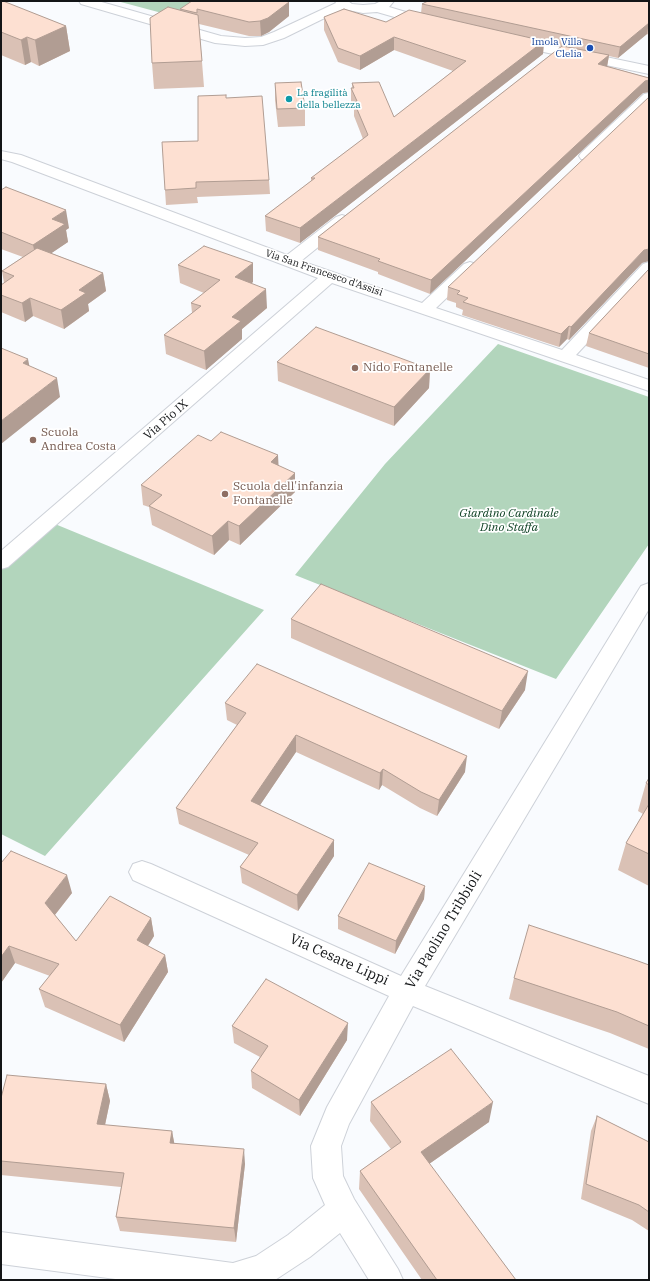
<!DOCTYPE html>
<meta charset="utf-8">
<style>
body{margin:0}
#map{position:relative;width:650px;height:1281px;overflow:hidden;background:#f9fbfe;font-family:"IBM Plex Serif",serif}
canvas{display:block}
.frame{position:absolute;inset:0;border:2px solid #131517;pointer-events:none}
</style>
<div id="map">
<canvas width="650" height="1281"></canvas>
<div class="frame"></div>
</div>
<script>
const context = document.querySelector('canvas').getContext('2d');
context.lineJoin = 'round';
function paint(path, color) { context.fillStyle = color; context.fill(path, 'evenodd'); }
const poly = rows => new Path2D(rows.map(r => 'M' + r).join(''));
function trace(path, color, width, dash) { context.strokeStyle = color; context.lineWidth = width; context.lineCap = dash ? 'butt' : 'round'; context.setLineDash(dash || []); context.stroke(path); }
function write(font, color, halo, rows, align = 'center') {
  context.font = font + ' "IBM Plex Serif",serif'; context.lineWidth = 3.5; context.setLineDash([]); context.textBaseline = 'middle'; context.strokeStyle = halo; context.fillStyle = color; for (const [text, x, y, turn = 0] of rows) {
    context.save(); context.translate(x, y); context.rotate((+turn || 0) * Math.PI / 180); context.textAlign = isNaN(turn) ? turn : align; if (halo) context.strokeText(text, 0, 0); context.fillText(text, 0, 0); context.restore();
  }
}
paint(poly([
 [117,1,195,1,173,16],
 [498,344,649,397,649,421,648,424,649,424,649,544,556,679,295,575,385,464],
 [55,524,264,610,45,856,1,834,1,567]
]), '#b2d5bc');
const street = poly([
 [649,93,649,105,591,159,586,160,581,159,579,156,581,153,644,94,649,93],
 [1,151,21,155,287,255,336,217,342,215,348,217,350,220,348,223,301,261,422,303,464,264,470,262,476,264,478,267,476,270,436,308,562,350,643,264,649,262,649,277,576,355,649,380,649,391,332,283,8,567,1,569,1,551,318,278,12,162,1,159,1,151],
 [649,583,649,609,425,986,649,1076,649,1104,413,1006,349,1124,341,1146,343,1176,354,1199,398,1269,403,1280,369,1280,340,1233,310,1257,275,1280,123,1280,1,1264,1,1232,233,1263,256,1256,288,1235,325,1205,313,1178,311,1146,327,1107,389,996,133,880,129,872,133,864,142,861,151,864,401,976,641,586,649,583]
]);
const secondary = poly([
 [79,1,98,1,221,36,245,38,261,37,274,32,336,3,335,1,348,1,352,4,363,5,375,4,381,1,394,1,389,7,433,20,435,23,433,26,429,27,377,12,363,13,343,9,284,38,263,45,245,46,215,43,81,4,79,1],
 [515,38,649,66,649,74,510,45,509,42,510,39,515,38]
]);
trace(street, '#cdd1d8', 2);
trace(secondary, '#cdd1d8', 2);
paint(street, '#fff');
paint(secondary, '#fff');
paint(poly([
 [1,1,66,26,70,51,39,66,31,62,25,65,1,55],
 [192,1,289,16,269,32,261,36,249,36,199,24,204,87,154,89,152,63,180,10,180,9],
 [649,1,649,35,647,34,618,58,609,56,607,66,649,78,649,92,643,93,430,294,378,274,378,272,318,250,318,237,562,46,544,42,543,54,300,243,266,231,265,216,311,181,311,178,363,139,354,116,354,110,351,102,351,88,352,88,352,83,394,117,453,71,394,50,360,70,338,62,324,30,324,17,386,22,421,13,422,4],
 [275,83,305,108,305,126,278,127,275,100],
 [198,141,269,180,270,194,197,197,198,203,166,205,165,190],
 [1,190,69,228,66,230,68,242,51,253,103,273,106,291,88,304,89,311,64,329,33,316,25,322,1,312,1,285,4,283,2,271,23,257,1,249],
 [642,263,569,340,567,339,559,347,462,315,463,310,456,307,456,303,447,300,448,287],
 [178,265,253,282,251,283,267,308,242,329,242,339,206,370,166,354,164,335,192,313,191,303,204,293,180,283],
 [649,269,649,368,586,346,589,333],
 [277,362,430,369,429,388,394,426,278,381],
 [211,441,279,466,295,492,240,545,229,540,214,555,152,525,149,507,143,505,141,485],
 [291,619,525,690,499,729,291,638],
 [225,703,465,772,437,816,420,808,382,785,379,790,296,752,260,805,334,856,298,911,242,883,240,867,249,855,179,824,176,808,237,725,227,720],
 [649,778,649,886,618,870,626,843,643,814,638,811,646,783],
 [1,863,72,893,55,915,76,941,151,918,154,936,148,946,165,955,168,972,124,1042,45,1007,39,989,50,976,15,963,1,983],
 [425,886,424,899,395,954,338,929,338,916],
 [649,965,649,1049,610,1033,509,999,514,978],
 [232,1026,347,1040,300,1116,252,1088,251,1071,260,1057,234,1043],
 [106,1084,110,1101,105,1125,172,1131,174,1143,245,1164,236,1242,120,1231,116,1217,121,1187,1,1175,1,1098],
 [371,1102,489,1122,429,1164,516,1280,422,1280,359,1189,360,1171,391,1149,370,1121],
 [597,1116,649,1142,649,1231,632,1220,581,1199,591,1131]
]), '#dac1b5');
paint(poly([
 [289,2,289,16,269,32,261,36,260,21],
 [649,23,647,34,618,58,620,47],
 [66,26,70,51,39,66,35,40],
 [27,37,31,62,25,65,21,40],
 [394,37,394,50,360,70,360,56],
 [544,41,543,54,300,243,300,228],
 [609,55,607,67,598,64],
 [649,80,649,92,643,93,430,294,431,280,645,81],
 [66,210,69,228,66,230,68,242,37,263,33,245,52,219],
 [649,249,649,261,642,263,569,340,571,327,644,250],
 [253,263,253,282,236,296,235,277],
 [103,273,106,291,88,304,89,311,64,329,61,310,79,290],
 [266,289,267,308,242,329,242,339,206,370,204,351,232,317],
 [30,298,33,316,25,322,22,303],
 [569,326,567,339,559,347,561,334],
 [28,359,32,379,23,363],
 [430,369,429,388,394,426,394,407],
 [57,378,60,397,1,444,1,421],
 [278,455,279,474,271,462],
 [295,473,295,492,240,545,239,526],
 [228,521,229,540,214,555,212,536],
 [528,671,525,690,499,729,502,711],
 [296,735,296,752,252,817,251,801],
 [467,756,465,772,437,816,439,800],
 [383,769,382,785,379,790,380,773],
 [334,840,334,856,298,911,297,895],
 [67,875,72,893,50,921,45,903],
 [425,886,424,899,395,954,396,941],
 [151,918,154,936,140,958,137,940],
 [9,946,15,963,1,983,1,957],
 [165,955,168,972,124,1042,120,1025],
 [348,1023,347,1040,300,1116,299,1100],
 [106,1084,110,1101,102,1139,97,1124],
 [493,1102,489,1122,419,1171,421,1152],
 [172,1131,175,1147,170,1143],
 [244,1149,245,1164,236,1242,234,1228]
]), '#b19d93');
const building = poly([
 [1,1,3,1,66,26,35,40,27,37,21,40,1,32,1,1],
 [192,1,289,1,289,2,268,18,260,21,249,22,197,9,197,13,180,9,192,1],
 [428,1,649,1,649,23,620,47,422,4,428,1],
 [168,7,198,15,202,61,152,63,150,18,168,7],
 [344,9,386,22,409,10,544,41,300,228,265,216,315,178,311,178,368,135,354,102,357,101,351,88,354,88,352,83,379,82,394,117,466,61,394,37,360,56,338,48,324,17,344,9],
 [562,46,609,55,598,64,649,78,649,80,645,81,431,280,378,261,380,259,318,237,562,46],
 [301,82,305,108,277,109,275,83,301,82],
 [226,95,226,98,262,96,269,180,196,182,196,188,165,190,162,142,198,141,198,96,226,95],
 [649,97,649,249,644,250,571,327,569,326,561,334,463,302,468,298,457,294,460,291,448,287,649,97],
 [6,187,66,210,52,219,65,224,33,245,1,232,1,190,6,187],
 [204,246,253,263,235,277,266,289,232,317,241,321,204,351,164,335,201,306,191,303,220,280,178,265,204,246],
 [37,248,103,273,79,290,86,293,61,310,30,298,22,303,1,295,1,285,14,276,2,271,37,248],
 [649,269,649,354,589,333,649,269],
 [316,327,430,369,394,407,277,362,316,327],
 [1,348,28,359,23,363,57,378,1,421,1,348],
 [221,432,278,455,271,462,295,473,239,526,228,521,212,536,149,506,162,495,141,485,198,435,211,441,221,432],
 [321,584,528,671,502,711,291,619,321,584],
 [257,664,467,756,439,800,421,792,383,769,380,773,296,735,251,801,334,840,297,895,240,867,258,843,176,808,246,713,225,703,257,664],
 [649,778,649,785,646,783,649,778],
 [649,804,649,854,626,843,649,804],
 [11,851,67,875,45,903,76,941,110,896,151,918,137,940,165,955,120,1025,39,989,59,964,9,946,1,957,1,863,11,851],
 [369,863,425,886,396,941,338,916,369,863],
 [529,925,638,961,649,965,649,1026,617,1012,514,978,529,925],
 [266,979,348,1023,299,1100,251,1071,268,1046,232,1026,266,979],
 [451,1049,493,1102,421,1152,516,1280,437,1280,360,1171,401,1142,371,1102,451,1049],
 [7,1075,106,1084,97,1124,172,1131,170,1143,244,1149,234,1228,116,1217,124,1173,1,1161,1,1098,7,1075],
 [597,1116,649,1142,649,1212,639,1205,586,1184,597,1116]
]);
paint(building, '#fde0d2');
trace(building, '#b19d93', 1);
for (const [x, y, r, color] of [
 [590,48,4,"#1a4fb4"],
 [289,99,4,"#0f9aa8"],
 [355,368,4,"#8d6e63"],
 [33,440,4,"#8d6e63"],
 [225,494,4,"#8d6e63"]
]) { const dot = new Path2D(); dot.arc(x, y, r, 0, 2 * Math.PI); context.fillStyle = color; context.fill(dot); trace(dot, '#fff', 1.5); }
write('10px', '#164399', '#fff', [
 ["Imola Villa",582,42],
 ["Clelia",582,54]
], 'right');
write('10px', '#0d838f', '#fff', [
 ["La fragilità",297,93],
 ["della bellezza",297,105]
], 'left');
write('10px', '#131517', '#fff', [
 ["Via San Francesco d'Assisi",324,273,19]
]);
write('12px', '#785e54', '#fff', [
 ["Nido Fontanelle",363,368],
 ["Scuola",41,433],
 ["Andrea Costa",41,447],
 ["Scuola dell'infanzia",233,487],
 ["Fontanelle",233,501]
], 'left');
write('12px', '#131517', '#fff', [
 ["Via Pio IX",166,420,-41]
]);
write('italic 12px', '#104326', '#fff', [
 ["Giardino Cardinale",509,514],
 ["Dino Staffa",509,528]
]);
write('14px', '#131517', '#fff', [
 ["Via Paolino Tribbioli",444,930,-59],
 ["Via Cesare Lippi",339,960,24]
]);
</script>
